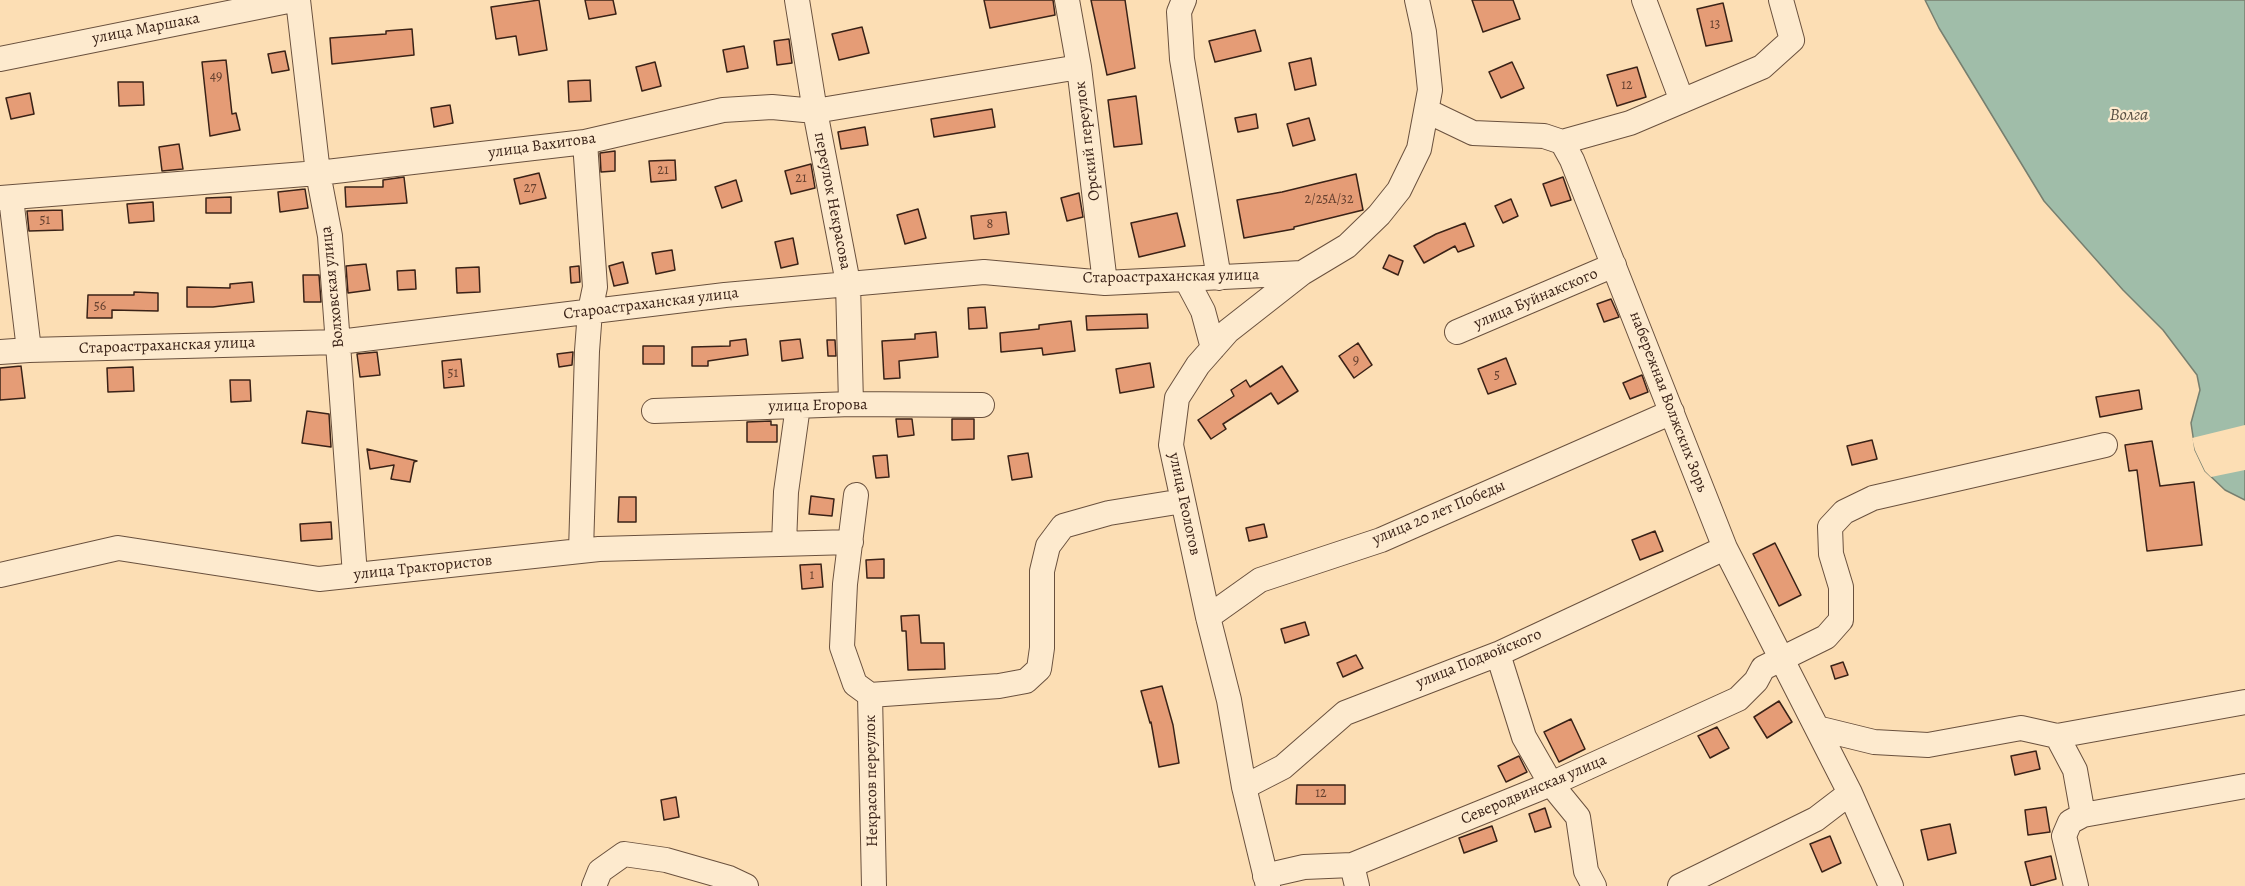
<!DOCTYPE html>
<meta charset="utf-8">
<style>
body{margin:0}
canvas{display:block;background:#fcdeb4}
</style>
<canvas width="2245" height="886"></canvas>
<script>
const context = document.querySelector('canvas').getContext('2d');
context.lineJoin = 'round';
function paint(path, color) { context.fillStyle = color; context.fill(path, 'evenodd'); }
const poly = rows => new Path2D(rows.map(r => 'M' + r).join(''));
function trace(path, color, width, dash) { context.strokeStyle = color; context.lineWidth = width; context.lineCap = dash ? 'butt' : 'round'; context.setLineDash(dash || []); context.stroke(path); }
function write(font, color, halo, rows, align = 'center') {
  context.font = font + ' Alegreya,serif'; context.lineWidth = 4.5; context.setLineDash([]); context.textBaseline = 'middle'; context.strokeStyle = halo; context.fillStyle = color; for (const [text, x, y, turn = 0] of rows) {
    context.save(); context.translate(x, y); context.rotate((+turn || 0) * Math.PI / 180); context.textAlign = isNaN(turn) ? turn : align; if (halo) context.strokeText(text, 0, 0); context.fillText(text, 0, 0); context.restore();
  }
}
const water = poly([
 [1925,0,2245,0,2245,500,2225,490,2205,471,2195,450,2191,423,2200,390,2197,375,2163,330,2123,290,2044,201,1939,28,1925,0]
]);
paint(water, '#a0bda9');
trace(water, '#777f6f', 1.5);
paint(poly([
 [2245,425,2245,470,2211,477,2205,471,2195,450,2192,438]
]), '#fcdeb4');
const building = poly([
 [539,0,547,50,519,55,516,36,496,39,491,7,539,0],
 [585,0,613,0,616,14,589,19,585,0],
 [984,0,1053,0,1055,15,990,28,984,0],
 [1091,0,1125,0,1135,68,1107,75,1091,0],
 [1472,0,1513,0,1520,19,1483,32,1472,0],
 [1723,3,1732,41,1706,46,1697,9,1723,3],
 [862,27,869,53,839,60,832,34,862,27],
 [412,29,414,55,332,64,330,38,386,34,386,31,412,29],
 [1255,30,1261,51,1215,62,1209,41,1255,30],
 [789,39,792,63,777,65,774,41,789,39],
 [744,46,748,68,727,72,723,50,744,46],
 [285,51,289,70,272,73,268,54,285,51],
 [1311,58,1316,85,1295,90,1289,63,1311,58],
 [226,60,232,114,236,113,240,130,210,136,202,62,226,60],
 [655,62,661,86,642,91,636,67,655,62],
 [1512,62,1524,88,1501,98,1489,72,1512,62],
 [1637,67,1646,97,1617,106,1607,75,1637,67],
 [590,80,591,101,569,102,568,81,590,80],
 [118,82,143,82,144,105,119,106,118,82],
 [30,93,34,114,11,119,6,98,30,93],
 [1136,96,1142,144,1114,147,1108,100,1136,96],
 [450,105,453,123,434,127,431,108,450,105],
 [992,109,995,127,934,137,931,119,992,109],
 [1256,114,1258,128,1238,132,1235,118,1256,114],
 [1309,118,1315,140,1293,146,1287,124,1309,118],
 [865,127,868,145,841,149,838,132,865,127],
 [179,144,183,169,162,171,159,147,179,144],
 [615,151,615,171,601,172,600,153,615,151],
 [675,160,676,180,651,182,649,161,675,160],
 [811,164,815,188,791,194,785,171,811,164],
 [539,173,546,198,520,204,514,179,539,173],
 [1356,174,1363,210,1294,227,1294,229,1244,238,1237,200,1282,192,1356,174],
 [404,177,407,203,346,207,345,187,383,187,383,180,404,177],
 [1563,177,1571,200,1551,206,1543,184,1563,177],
 [736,180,742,201,722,208,715,187,736,180],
 [305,189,308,208,280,212,278,192,305,189],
 [1079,193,1083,217,1067,221,1061,198,1079,193],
 [231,197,231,213,206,213,206,198,231,197],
 [1511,199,1518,216,1503,223,1495,206,1511,199],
 [153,202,154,221,129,223,127,204,153,202],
 [918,209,926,238,905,244,897,215,918,209],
 [62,210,63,230,29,231,27,211,62,210],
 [1006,212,1009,234,974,239,971,216,1006,212],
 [1177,213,1185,246,1139,257,1131,223,1177,213],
 [1465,223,1474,246,1458,252,1455,246,1424,263,1414,246,1436,234,1465,223],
 [793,238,798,264,781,268,775,242,793,238],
 [672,250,675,270,656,274,652,253,672,250],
 [1389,255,1403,261,1398,275,1383,268,1389,255],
 [623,262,628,283,614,286,609,266,623,262],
 [366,264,370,290,348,293,346,266,366,264],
 [579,266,580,282,571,283,570,267,579,266],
 [479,267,480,292,457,293,456,268,479,267],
 [415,270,416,289,398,290,397,271,415,270],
 [303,275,319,275,321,302,304,302,303,275],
 [252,282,254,302,213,307,187,307,187,287,230,288,230,284,252,282],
 [134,292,158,293,158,311,112,310,112,318,87,318,88,295,134,295,134,292],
 [1611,299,1619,317,1604,322,1597,304,1611,299],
 [985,307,987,328,969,329,968,308,985,307],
 [1147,314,1148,328,1087,330,1086,316,1147,314],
 [1071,321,1075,351,1043,355,1042,348,1001,352,1000,333,1039,329,1039,325,1071,321],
 [936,332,938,357,899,361,900,378,884,379,882,341,915,339,915,334,936,332],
 [746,339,748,355,708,361,708,366,692,366,692,347,730,346,730,341,746,339],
 [800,339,803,358,782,361,780,341,800,339],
 [827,340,835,340,836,356,828,356,827,340],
 [1358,343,1372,365,1354,378,1339,356,1358,343],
 [643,346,664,346,664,364,643,364,643,346],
 [377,352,380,375,360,377,357,354,377,352],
 [573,352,572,365,559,367,557,354,573,352],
 [1506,358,1516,384,1488,394,1478,369,1506,358],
 [461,359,464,386,444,388,442,361,461,359],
 [1150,363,1154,387,1120,393,1116,369,1150,363],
 [21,366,25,398,0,400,0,368,21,366],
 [1282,366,1298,391,1278,404,1271,393,1223,424,1226,429,1211,439,1198,420,1234,396,1231,390,1246,380,1250,387,1282,366],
 [133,367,134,391,108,392,107,368,133,367],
 [1642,375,1648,392,1630,399,1623,383,1642,375],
 [230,380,250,380,251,401,231,402,230,380],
 [2139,390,2142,409,2100,417,2096,397,2139,390],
 [307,411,329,414,331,447,302,443,307,411],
 [896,419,912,419,914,435,898,437,896,419],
 [952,419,974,419,974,439,952,440,952,419],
 [771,421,771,425,777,425,777,442,747,442,747,422,771,421],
 [1872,440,1877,459,1852,465,1847,446,1872,440],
 [2152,441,2160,486,2194,482,2202,545,2147,551,2137,470,2129,471,2125,445,2152,441],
 [367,449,417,461,414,462,410,482,391,479,394,465,370,469,367,449],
 [1028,453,1032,477,1012,480,1008,456,1028,453],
 [887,455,889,477,876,478,873,456,887,455],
 [811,496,834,499,832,516,809,514,811,496],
 [619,497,636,497,636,522,618,522,619,497],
 [331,522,332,539,301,541,300,524,331,522],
 [1264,524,1267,537,1249,541,1246,528,1264,524],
 [1655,531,1663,551,1640,560,1632,540,1655,531],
 [1775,543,1801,595,1779,606,1753,554,1775,543],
 [884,559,884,578,867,578,866,560,884,559],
 [821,564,823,587,802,589,800,565,821,564],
 [919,615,921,643,944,643,945,669,908,670,906,631,902,631,901,616,919,615],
 [1305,622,1309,635,1285,643,1281,629,1305,622],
 [1356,655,1363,668,1343,677,1337,663,1356,655],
 [1843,662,1848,675,1835,679,1831,666,1843,662],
 [1162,686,1173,725,1179,763,1159,767,1151,722,1150,723,1141,691,1162,686],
 [1779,701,1792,722,1767,738,1754,717,1779,701],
 [1571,719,1585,749,1559,762,1544,732,1571,719],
 [1717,727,1729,748,1710,758,1698,736,1717,727],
 [2036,751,2040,769,2015,775,2011,756,2036,751],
 [1519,756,1527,772,1506,782,1498,766,1519,756],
 [1297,785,1345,785,1345,804,1296,804,1297,785],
 [676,797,679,817,664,820,661,800,676,797],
 [2046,807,2050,832,2028,835,2025,810,2046,807],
 [1545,808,1551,827,1535,832,1529,814,1545,808],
 [1950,824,1956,853,1928,860,1921,830,1950,824],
 [1492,826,1497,841,1464,853,1459,838,1492,826],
 [1830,836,1841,863,1822,872,1810,844,1830,836],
 [2051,856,2056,879,2031,886,2025,862,2051,856]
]);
paint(building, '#e59c76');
trace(building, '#3a2217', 1.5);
const minor = poly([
 [298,0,318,173,330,236,355,575],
 [797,0,815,111,848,283,851,404],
 [1067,0,1079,67,1105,283],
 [1184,0,1179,12,1182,59,1219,278],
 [1644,0,1682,101],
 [0,59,293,0],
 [1427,111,1473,133,1544,136,1562,142,1572,160,1725,548,1850,793,1891,886],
 [1562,142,1630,123,1762,67,1792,40,1781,0],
 [0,198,318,173,585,142,723,110,772,107,815,111,1079,67],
 [11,198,29,350],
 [1186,279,1203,311,1213,348],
 [1457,332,1614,265],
 [0,352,29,350,339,342,725,295,984,272,1105,283,1302,273],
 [654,411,851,404,982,405],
 [856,495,845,584,842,647,855,684,870,695,874,886],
 [784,544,786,492,798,406],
 [581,551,587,351,590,311,595,287,585,142],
 [0,575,118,548,319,579,599,549,851,542],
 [1208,617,1260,580,1381,540,1672,412],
 [1498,654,1524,737,1551,784,1578,817,1586,871,1594,886],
 [870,695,999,686,1026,681,1039,669,1042,648,1042,571,1048,546,1063,526,1109,513,1183,501],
 [1817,728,1874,742,1928,745,2021,728,2057,736,2245,702],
 [2057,736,2075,770,2083,815,2070,822,2064,836,2076,886],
 [1244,787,1283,767,1345,713,1498,654,1725,548],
 [2083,815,2245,786],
 [1352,865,1357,886],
 [1265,876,1304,867,1352,865,1551,784,1738,699,1756,681,1763,668,1826,637,1841,620,1841,587,1831,554,1830,527,1844,512,1873,498,2105,445],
 [594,886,600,871,624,854,666,860,729,878,746,886],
 [1268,886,1244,787,1229,700,1208,617,1171,445,1177,398,1198,365,1228,331,1302,273,1347,246,1379,215,1399,190,1419,149,1430,90,1424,32,1417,0],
 [1680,886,1816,819,1850,793]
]);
trace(minor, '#6a513e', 26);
trace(minor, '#fdeace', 24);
write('14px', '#65402f', null, [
 ["13",1715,25],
 ["49",216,77],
 ["12",1627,86],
 ["21",663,171],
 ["21",801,179],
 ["27",530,189],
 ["2/25А/32",1329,200],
 ["51",45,221],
 ["8",990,225],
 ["56",100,307],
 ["9",1356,361],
 ["51",453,374],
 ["5",1497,376],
 ["1",812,576],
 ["12",1321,794]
]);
write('16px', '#3a2217', '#fdeace', [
 ["улица Маршака",146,29,-11],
 ["Орский переулок",1088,141,-97],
 ["улица Вахитова",542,146,-8],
 ["переулок Некрасова",832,201,79],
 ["Староастраханская улица",1171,277,-1],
 ["Волховская улица",333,287,-96],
 ["улица Буйнакского",1536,299,-23],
 ["Староастраханская улица",651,304,-7],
 ["Староастраханская улица",167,346,-2],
 ["набережная Волжских Зорь",1668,402,69],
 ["улица Егорова",818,406,-1],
 ["улица Геологов",1184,504,78],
 ["улица 20 лет Победы",1439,513,-23],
 ["улица Трактористов",423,568,-6],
 ["улица Подвойского",1479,659,-22],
 ["Некрасов переулок",872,781,-91],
 ["Северодвинская улица",1534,790,-23]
]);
write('italic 18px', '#595043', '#fdeace', [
 ["Волга",2129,116]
]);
</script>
